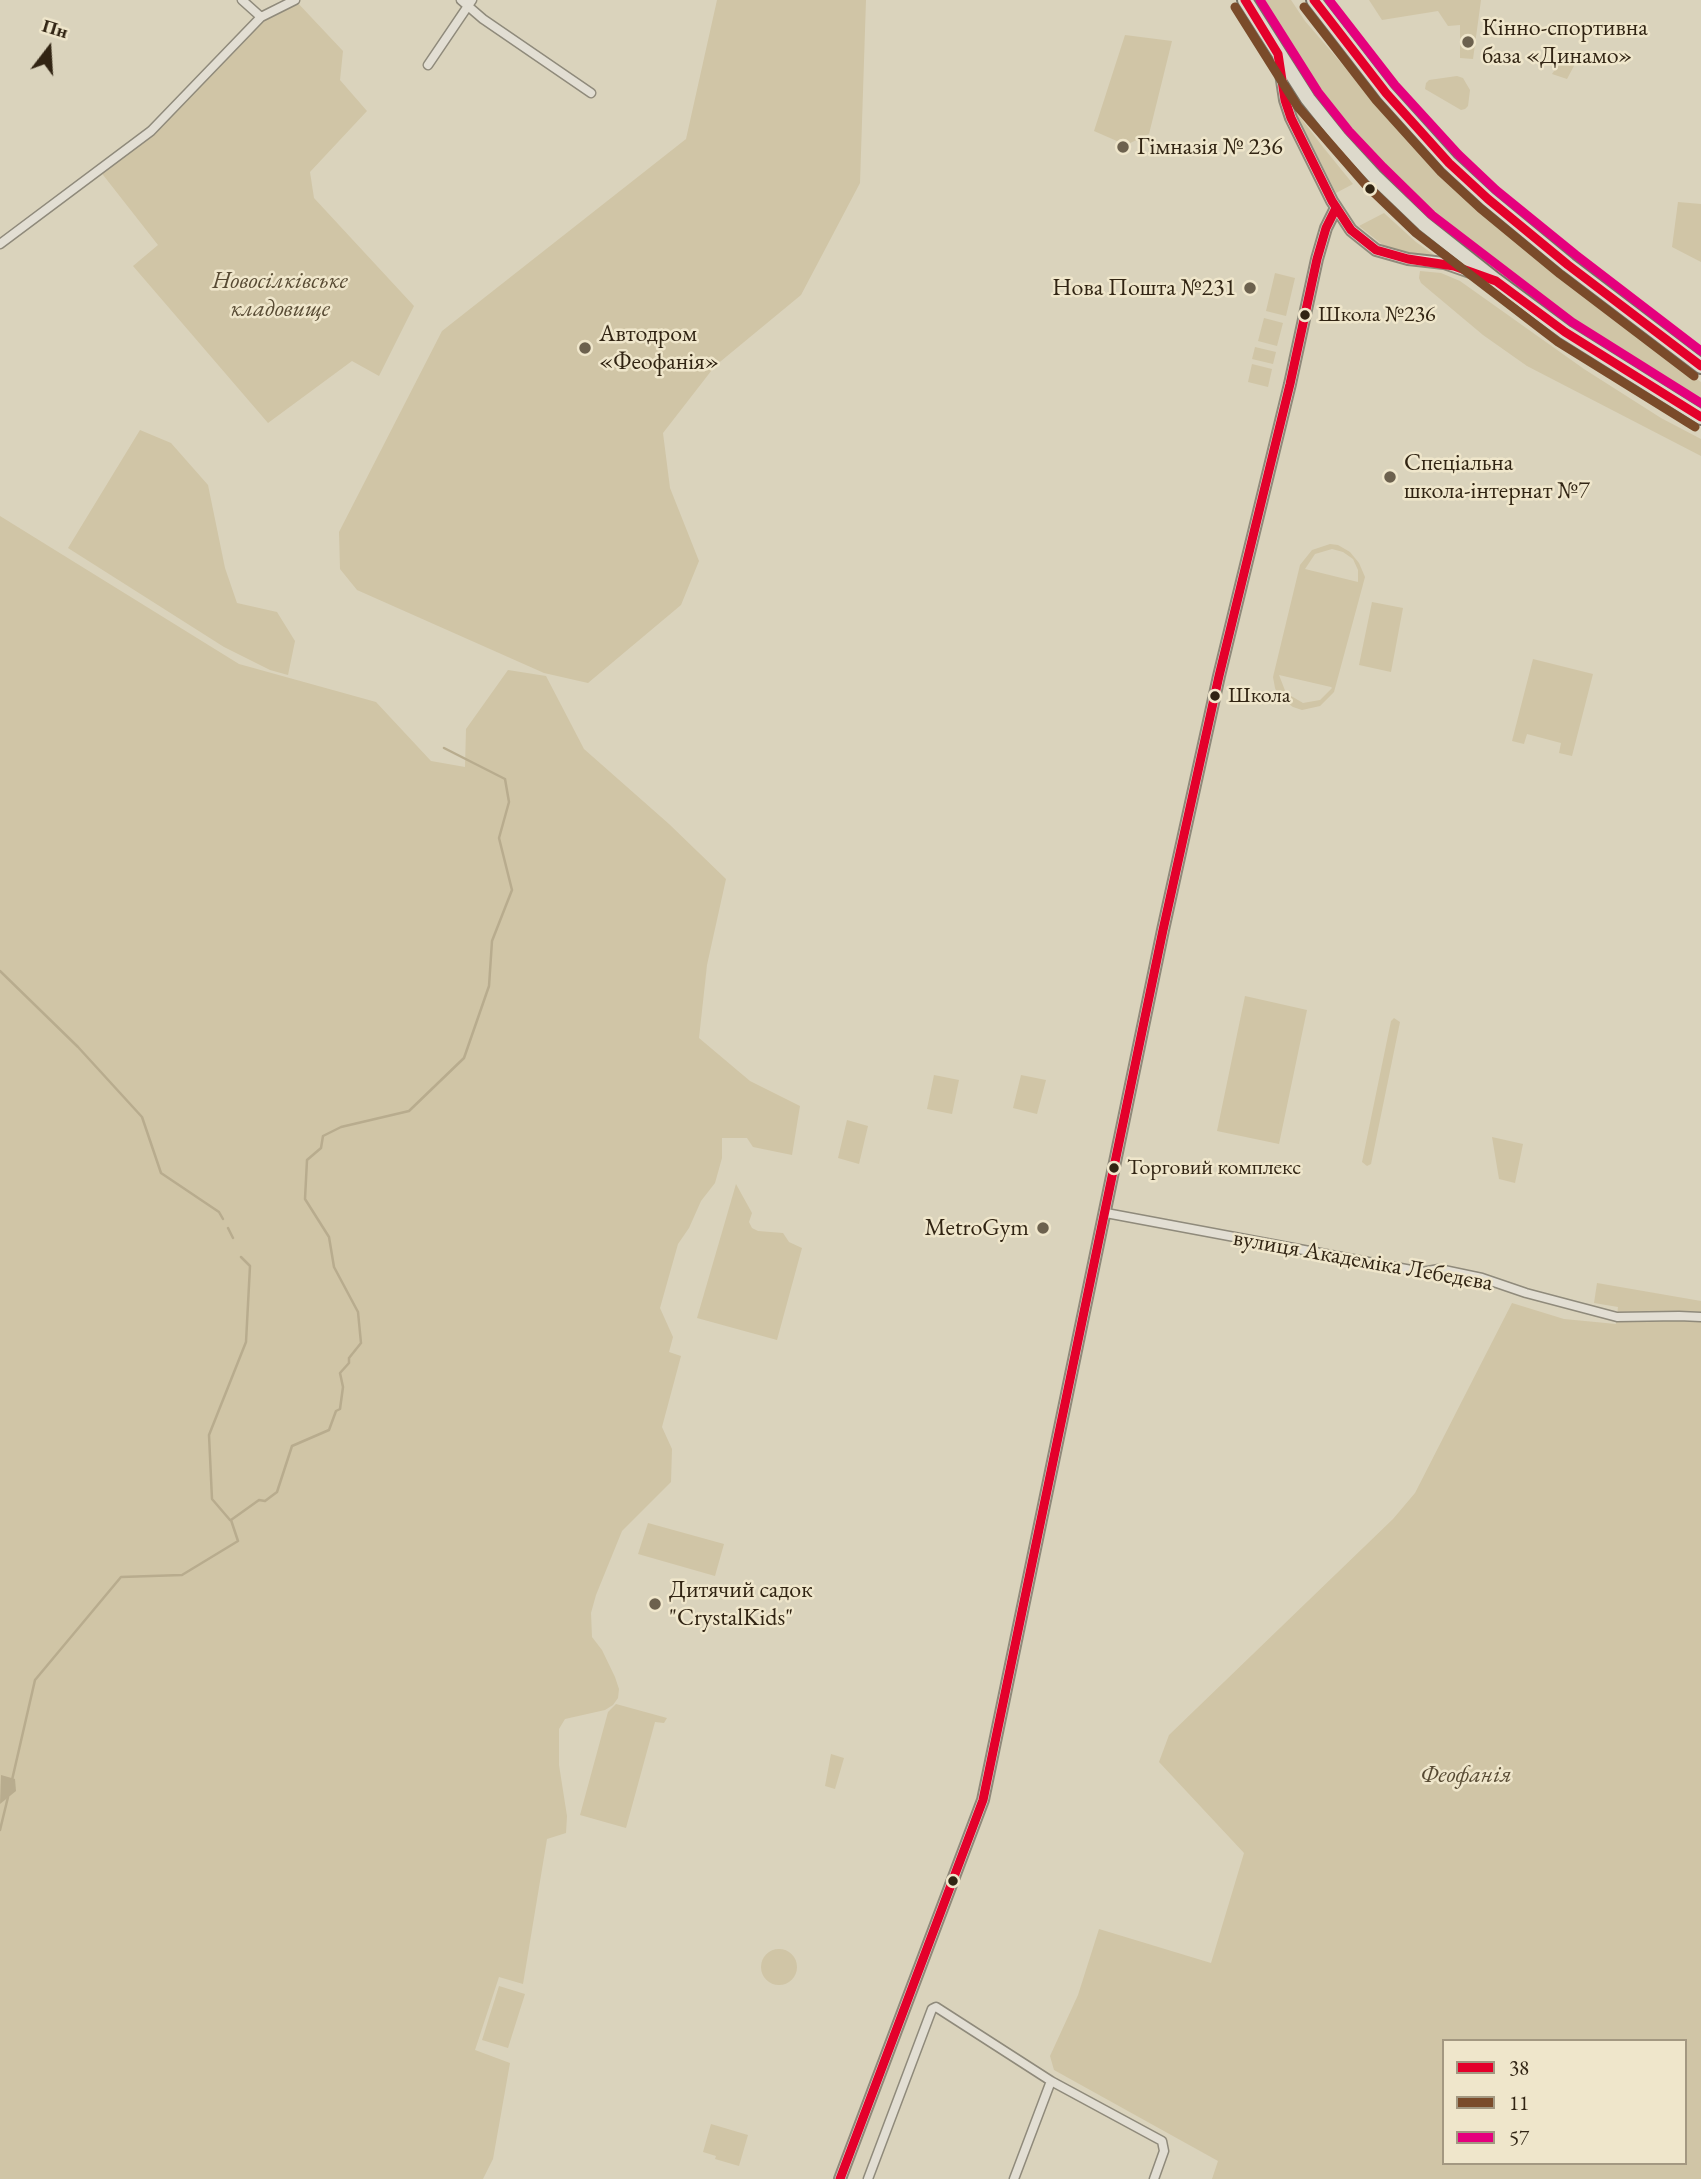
<!DOCTYPE html>
<meta charset="utf-8">
<style>
body{margin:0}
#map{position:relative;width:1701px;height:2179px;overflow:hidden;background:#dad3bc;font-family:"EB Garamond",serif}
canvas{display:block}
.legend{position:absolute;left:1442px;top:2039px;width:245px;height:126px;box-sizing:border-box;background:#efe6cb;border:2px solid #a39881;margin:0;padding:9px 12px;list-style:none;font-size:21px;color:#312413}
.legend li{display:flex;align-items:center;gap:14px;height:35px}
.legend b{width:35px;border:2px solid #a39881}
.north{position:absolute;left:14px;top:14px;width:70px;height:70px;-webkit-text-stroke:5px #efe6cb;paint-order:stroke;rotate:17deg;font-size:19px;font-weight:700;line-height:28px;text-align:center;color:#312413}
.north::after{content:'';display:block;margin:auto;width:24px;height:32px;background:#312413;clip-path:polygon(50% 0,100% 100%,50% 72%,0 100%)}
</style>
<div id="map">
<canvas width="1701" height="2179"></canvas>
<ul class="legend">
<li><b style="height:9px;background:#e4002b"></b>38</li>
<li><b style="height:9px;background:#7a4b2a"></b>11</li>
<li><b style="height:9px;background:#e5007d"></b>57</li>
</ul>
<div class="north">Пн</div>
</div>
<script>
const context = document.querySelector('canvas').getContext('2d');
context.lineJoin = 'round';
function paint(path, color) { context.fillStyle = color; context.fill(path, 'evenodd'); }
const poly = rows => new Path2D(rows.map(r => 'M' + r).join(''));
function trace(path, color, width, dash) { context.strokeStyle = color; context.lineWidth = width; context.lineCap = dash ? 'butt' : 'round'; context.setLineDash(dash || []); context.stroke(path); }
function write(font, color, halo, rows, align = 'center') {
  context.font = font + ' "EB Garamond",serif'; context.lineWidth = 5; context.setLineDash([]); context.textBaseline = 'middle'; context.strokeStyle = halo; context.fillStyle = color; for (const [text, x, y, turn = 0] of rows) {
    context.save(); context.translate(x, y); context.rotate((+turn || 0) * Math.PI / 180); context.textAlign = isNaN(turn) ? turn : align; if (halo) context.strokeText(text, 0, 0); context.fillText(text, 0, 0); context.restore();
  }
}
paint(poly([
 [295,0,343,51,340,80,367,111,310,172,314,198,414,306,379,376,352,361,268,423,133,266,158,245,100,171,151,131,261,17],
 [717,0,866,0,860,183,801,295,715,366,663,433,670,488,699,561,681,605,588,683,544,673,357,590,340,569,339,532,442,331,686,139],
 [1259,0,1291,0,1305,21,1366,92,1460,191,1502,230,1565,280,1701,382,1701,402,1615,350,1517,280,1404,189,1350,130,1308,76],
 [1369,0,1481,0,1473,59,1460,58,1460,25,1448,26,1438,11,1382,20],
 [1125,35,1172,41,1149,134,1126,145,1094,131],
 [1560,62,1575,64,1567,79,1552,74],
 [1457,76,1463,78,1470,90,1468,106,1465,109,1461,110,1425,89,1426,83,1429,80],
 [1294,109,1323,147,1353,184,1336,193],
 [1678,202,1701,204,1701,262,1672,247],
 [1384,213,1416,242,1437,257,1409,254,1388,249,1359,226],
 [1420,271,1441,273,1460,281,1584,369,1661,418,1701,439,1701,456,1527,366,1483,335,1421,283,1419,278],
 [1275,273,1295,278,1286,316,1266,311],
 [1264,318,1283,323,1277,346,1258,341],
 [1255,347,1276,352,1273,364,1252,359],
 [1252,364,1272,369,1268,387,1248,382],
 [140,430,171,443,208,485,225,568,237,603,277,612,295,641,288,675,270,670,224,647,68,548],
 [0,516,239,664,376,702,431,761,465,767,466,729,508,670,546,676,584,749,669,824,726,879,707,965,699,1038,750,1081,800,1106,792,1155,753,1147,747,1138,722,1138,722,1158,715,1183,701,1201,689,1228,678,1244,660,1308,673,1337,669,1352,681,1356,662,1427,672,1449,671,1482,622,1531,596,1595,591,1613,592,1637,602,1650,615,1677,619,1689,618,1698,613,1705,605,1710,565,1719,559,1729,559,1765,567,1816,566,1833,547,1839,523,1984,499,1977,475,2050,510,2063,493,2159,483,2179,0,2179],
 [1330,544,1338,545,1350,552,1359,563,1365,577,1334,692,1320,706,1302,710,1293,707,1279,697,1275,688,1273,677,1300,565,1312,550],
 [1332,549,1343,552,1353,559,1358,570,1358,582,1305,569,1315,554],
 [1279,675,1331,687,1332,688,1320,700,1303,703,1286,693],
 [1372,602,1403,608,1391,672,1359,665],
 [1533,659,1593,674,1572,756,1559,753,1561,743,1527,734,1524,744,1512,741],
 [1245,996,1307,1010,1279,1144,1217,1131],
 [1394,1018,1400,1022,1371,1164,1367,1166,1362,1162,1391,1021],
 [934,1075,959,1080,952,1114,927,1109],
 [1021,1075,1046,1080,1037,1114,1013,1108],
 [847,1120,868,1126,859,1164,838,1158],
 [1492,1137,1523,1144,1515,1183,1499,1179],
 [736,1184,752,1213,749,1222,752,1228,758,1231,783,1233,789,1242,802,1248,777,1340,697,1318],
 [1597,1283,1701,1301,1701,2179,1212,2179,1218,2161,1054,2070,1050,2056,1078,1995,1099,1929,1211,1963,1244,1853,1159,1762,1169,1735,1393,1519,1415,1493,1512,1303,1564,1319,1616,1324,1618,1307,1594,1303],
 [1444,2041,1685,2041,1685,2163,1444,2163],
 [648,1523,724,1544,715,1576,638,1554],
 [616,1704,667,1718,664,1723,655,1722,626,1828,580,1815,608,1712],
 [831,1754,844,1758,835,1789,825,1786],
 '761 1967a18 18 0 1 1 36 0a18 18 0 1 1-36 0Z',
 [499,1986,525,1994,508,2048,482,2040],
 [711,2124,748,2135,739,2166,715,2159,716,2156,703,2152]
]), '#d0c5a6');
paint(poly([
 [1,1775,15,1779,16,1791,0,1804]
]), '#b8ac8e');
trace(poly([
 [0,971,78,1047,142,1117,161,1173,219,1212,223,1219],
 [228,1228,233,1238],
 [230,1520,212,1499,209,1435,246,1342,250,1266,241,1257],
 [12,1780,35,1680,121,1577,182,1575,238,1541,231,1520,259,1500,265,1501,277,1492,292,1446,329,1430,336,1411,340,1409,343,1387,340,1373,349,1363,349,1358,361,1343,358,1312,334,1267,329,1237,305,1199,307,1160,321,1148,323,1136,341,1127,409,1111,464,1058,489,986,492,941,512,890,499,838,509,802,505,779,444,748],
 [0,1830,8,1797]
]), '#b8ac8e', 2.5);
const minor = poly([
 [242,0,261,17],
 [461,0,483,19,591,93],
 [428,65,472,0],
 [0,244,151,131,261,17,295,0],
 [1106,1213,1422,1272,1439,1269,1482,1278,1526,1293,1617,1317,1679,1316,1701,1317],
 [868,2179,932,2009,936,2007,1051,2081,1162,2141,1164,2151,1154,2179],
 [1014,2179,1051,2081]
]);
const tertiary = poly([
 [1278,54,1285,100,1291,118,1332,201,1351,230,1376,250,1408,259,1444,263,1487,278],
 [840,2179,983,1800,1163,930,1219,676,1290,384,1317,259,1326,228,1336,208]
]);
const trunk = poly([
 [1245,0,1308,99,1340,139,1374,176,1424,224,1496,281,1565,332,1701,417],
 [1314,0,1386,93,1449,163,1488,199,1568,265,1701,366]
]);
trace(minor, '#8f8a7b', 11);
trace(tertiary, '#8f8a7b', 14);
trace(trunk, '#787265', 18);
trace(minor, '#e2ded3', 8);
trace(tertiary, '#e2ded3', 10);
trace(trunk, '#ddd9cb', 14);
trace(poly([
 [1245,0,1278,54,1285,100,1291,118,1332,201,1351,230,1376,250,1408,259,1454,266,1496,281,1565,332,1701,417],
 [1314,0,1386,93,1449,163,1488,199,1568,265,1701,366],
 [840,2179,983,1800,1163,930,1219,676,1290,384,1317,259,1326,228,1336,208]
]), '#e4002b', 9);
trace(poly([
 [1235,7,1298,107,1365,184,1416,233,1558,342,1695,427],
 [1304,7,1376,100,1441,172,1480,208,1560,274,1694,376]
]), '#7a4b2a', 9);
trace(poly([
 [1260,0,1318,92,1349,131,1383,167,1432,215,1572,322,1701,403],
 [1329,0,1395,85,1458,154,1496,190,1576,255,1701,351]
]), '#e5007d', 9);
for (const [x, y, r, color] of [
 [1468,42,7,"#6c614e"],
 [1123,147,7,"#6c614e"],
 [1370,189,6,"#312413"],
 [1250,288,7,"#6c614e"],
 [1305,315,6,"#312413"],
 [585,348,7,"#6c614e"],
 [1390,477,7,"#6c614e"],
 [1215,696,6,"#312413"],
 [1114,1168,6,"#312413"],
 [1043,1228,7,"#6c614e"],
 [655,1604,7,"#6c614e"],
 [953,1881,6,"#312413"]
]) { const dot = new Path2D(); dot.arc(x, y, r, 0, 2 * Math.PI); context.fillStyle = color; context.fill(dot); trace(dot, '#efe6cb', 2.5); }
write('22px', '#312413', '#efe6cb', [
 ["Школа №236",1318,315],
 ["Школа",1228,696],
 ["Торговий комплекс",1127,1168]
], 'left');
write('24px', '#312413', '#efe6cb', [
 ["Кінно-спортивна",1482,28],
 ["база «Динамо»",1482,56],
 ["Гімназія № 236",1137,147],
 ["Нова Пошта №231",1236,288,"right"],
 ["Автодром",599,334],
 ["«Феофанія»",599,362],
 ["Спеціальна",1404,463],
 ["школа-інтернат №7",1404,491],
 ["MetroGym",1029,1228,"right"],
 ["Дитячий садок",669,1590],
 ["\"CrystalKids\"",669,1618]
], 'left');
write('italic 24px', '#574a33', '#efe6cb', [
 ["Новосілківське",280,281],
 ["кладовище",280,309],
 ["Феофанія",1466,1775]
]);
write('24px', '#312413', '#efe6cb', [
 ["вулиця Академіка Лебедєва",1363,1261,10]
]);
</script>
